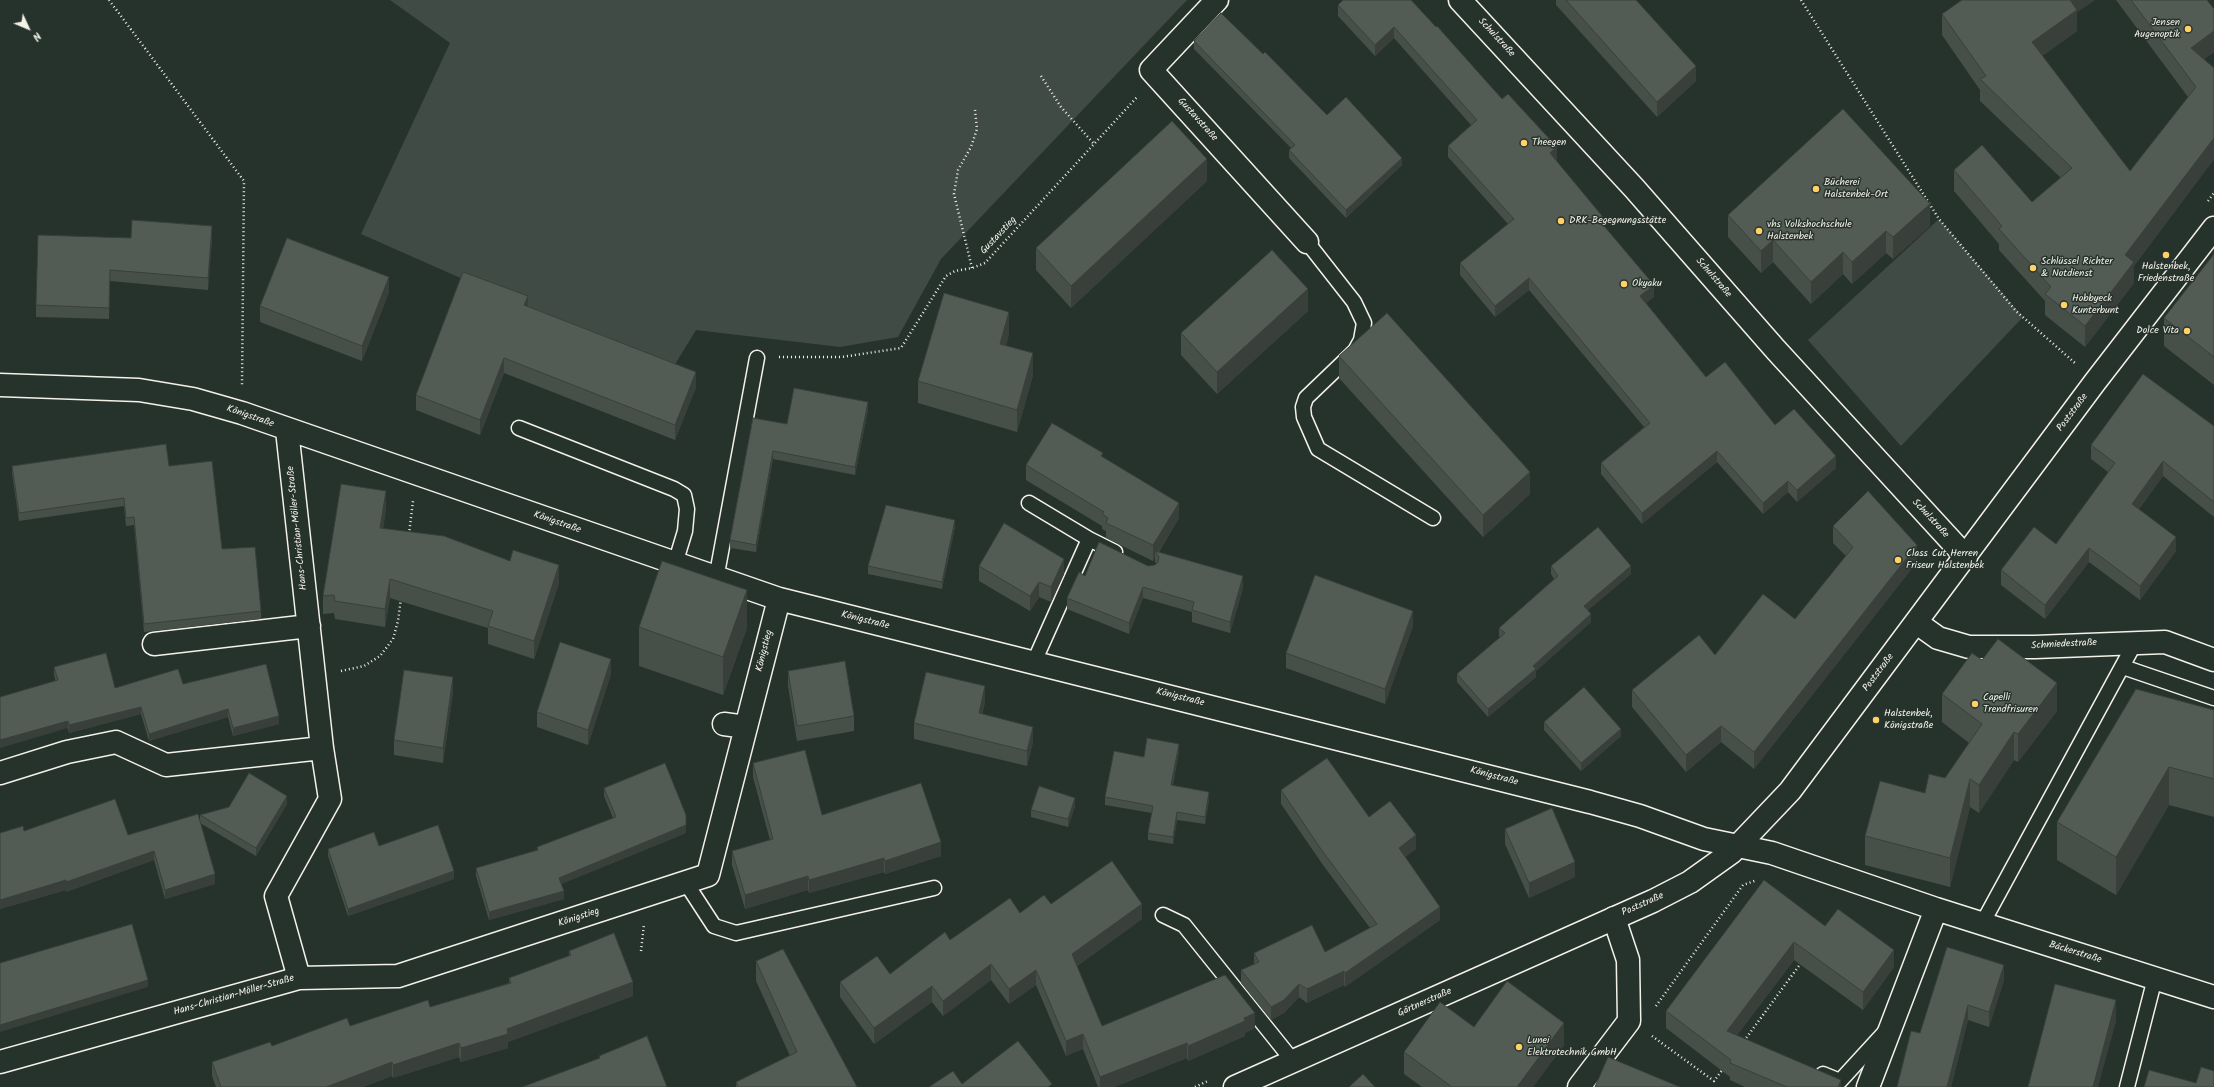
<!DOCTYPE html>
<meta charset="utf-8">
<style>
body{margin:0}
#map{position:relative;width:2214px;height:1087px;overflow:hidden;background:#26332d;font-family:Kalam,sans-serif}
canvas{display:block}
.north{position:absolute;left:8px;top:8px;width:40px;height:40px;-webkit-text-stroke:3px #26332d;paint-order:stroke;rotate:134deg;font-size:11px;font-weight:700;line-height:16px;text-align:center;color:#f4f1e8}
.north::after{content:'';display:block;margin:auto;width:14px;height:18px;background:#f4f1e8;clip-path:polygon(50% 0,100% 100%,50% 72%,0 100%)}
</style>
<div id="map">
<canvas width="2214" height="1087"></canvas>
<div class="north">N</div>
</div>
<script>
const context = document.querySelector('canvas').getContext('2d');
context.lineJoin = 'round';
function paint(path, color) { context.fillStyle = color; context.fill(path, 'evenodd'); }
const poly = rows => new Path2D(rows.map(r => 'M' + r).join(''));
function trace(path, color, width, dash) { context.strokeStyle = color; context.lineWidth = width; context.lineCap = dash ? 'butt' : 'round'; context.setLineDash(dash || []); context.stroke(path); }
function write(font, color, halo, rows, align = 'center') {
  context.font = font + ' Kalam,sans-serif'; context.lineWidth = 3; context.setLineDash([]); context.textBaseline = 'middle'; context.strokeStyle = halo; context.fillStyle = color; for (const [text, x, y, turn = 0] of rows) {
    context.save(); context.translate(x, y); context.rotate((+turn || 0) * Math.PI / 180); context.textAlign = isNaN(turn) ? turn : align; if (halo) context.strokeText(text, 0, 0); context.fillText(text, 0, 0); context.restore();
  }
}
paint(poly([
 [390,0,1187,0,941,259,898,337,840,347,696,330,671,371,361,234,450,43],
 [1939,219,2023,317,1901,446,1808,340]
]), '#414b45');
const service = poly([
 [1307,242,1354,302,1364,323,1361,340,1355,351,1306,398,1303,407,1304,417,1318,449,1433,518],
 [519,428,674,489,684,495,687,509,685,531,675,564],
 [1029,503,1089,539],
 [716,579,757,358],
 [1034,662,1089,539,1115,552],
 [2123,667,2214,698],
 [686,883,714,926,736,933,934,888],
 [1163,915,1184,925,1293,1061],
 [1982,924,2136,641],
 [1823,1074,1840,1081,1884,1033],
 [2127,1087,2155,978]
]);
const minor = poly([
 [1217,0,1151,70,1307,242],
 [1460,0,1634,188,1776,350,1966,557],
 [0,385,139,390,193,399,242,413,779,599,1590,802,1640,816,1704,839,1772,853,1936,909,2214,997],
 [1917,623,1938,638,1969,647,2035,647,2165,642,2214,660],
 [154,644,309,626],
 [724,724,746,727],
 [0,773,67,752,116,742,166,765,322,748],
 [299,978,398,976,708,875,779,599],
 [0,1062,299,978,276,896,330,799,322,748,287,430],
 [1579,1087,1629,1021,1628,960,1614,918],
 [1868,1087,1936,909]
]);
const tertiary = poly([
 [1235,1087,1653,901,1690,882,1732,852,1790,791,2095,382,2214,228]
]);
trace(service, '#f4f1e8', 17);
trace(minor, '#f4f1e8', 25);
trace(tertiary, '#f4f1e8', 25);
trace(poly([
 [109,0,244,181,242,385],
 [1801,0,1939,219,2016,311,2075,363],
 [1041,76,1061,107,1094,144],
 [2208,201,2214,193],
 [972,268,954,194,958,170,971,147,977,129,975,110],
 [779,357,842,357,901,348,946,276,955,271,972,268,985,263,1138,96],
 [409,534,413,501],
 [341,671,364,666,380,656,393,639,398,621,401,598],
 [641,951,644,924],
 [1656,1006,1743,885,1757,880],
 [1652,1036,1714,1081,1723,1069],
 [1744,1041,1801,963],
 [1195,1087,1208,1081]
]), '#f4f1e8', 2.5, [1, 3]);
trace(service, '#26332d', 14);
trace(minor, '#26332d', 22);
trace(tertiary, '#26332d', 22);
paint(poly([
 [1411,0,1557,158,1556,160,1654,297,1646,303,1706,377,1836,468,1797,502,1788,492,1763,514,1717,462,1642,524,1601,474,1601,463,1644,427,1529,290,1495,317,1460,275,1460,263,1508,224,1448,157,1448,146,1471,125,1394,38,1375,56,1338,16,1338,5],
 [1556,0,1636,0,1696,81,1657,117,1556,5],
 [1962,0,2095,0,2077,12,2077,31,2042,56,2130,171,2188,97,2116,0,2207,0,2214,9,2214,52,2204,59,2214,68,2214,159,2134,266,2134,283,2085,347,2045,315,2045,301,1999,250,1999,244,1954,191,1954,170,2032,202,2061,178,1980,101,1980,90,1942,35,1942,14],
 [1194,41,1263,54,1327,115,1402,165,1346,218,1289,158,1289,150,1291,148,1194,49],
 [1207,181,1071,308,1036,270,1036,248],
 [1728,215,1930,226,1893,259,1886,253,1852,284,1843,274,1811,304,1773,262,1761,273,1728,237],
 [131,238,212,238,208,290,110,281,109,319,36,317,36,305],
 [2214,254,2214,385,2164,346,2164,318],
 [389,292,362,361,260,322,260,306],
 [528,306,696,387,675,440,504,373,480,435,416,410,416,395],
 [1308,311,1217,394,1181,355,1181,333],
 [1009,334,1006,345,1033,375,1017,432,918,403,918,381],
 [1339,356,1530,494,1483,537,1339,378],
 [868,410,855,475,773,459,756,552,730,548,730,540,753,418,787,424],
 [2214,426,2214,517,2163,476,2139,509,2176,551,2140,600,2089,562,2045,619,2001,585,2001,570,2056,544,2108,472,2091,459,2091,445],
 [1103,457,1179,518,1159,552,1243,588,1230,633,1192,622,1192,612,1143,598,1129,634,1067,609,1067,598,1085,576,1148,566,1155,565,1157,564,1155,562,1155,557,1153,561,1106,538,1106,531,1102,529,1102,526,1026,480,1026,465],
 [12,466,169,466,261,611,261,619,144,632,134,525,126,526,124,506,19,521,12,473],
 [386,509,383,529,559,583,534,659,488,644,488,628,390,598,385,627,335,619,334,613,323,614,323,596],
 [1833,526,1917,562,1754,769,1721,742,1686,772,1632,707,1632,690,1715,655,1795,619,1846,556,1833,543],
 [955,527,942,589,868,574,868,566],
 [979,566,1064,574,1051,602,1039,597,1030,611,979,581],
 [1551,566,1631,574,1588,610,1591,622,1536,671,1536,677,1488,717,1457,682,1457,674,1500,637,1499,636,1499,628,1554,579,1551,574],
 [1413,626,1385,704,1286,668,1286,653],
 [639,627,747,628,723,695,639,666],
 [1982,660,2057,711,2018,762,2014,760,1979,813,1970,807,1950,887,1865,865,1865,836,1945,778,1969,743,1942,722,1942,694],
 [54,667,115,688,183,684,279,724,233,736,228,717,149,741,141,714,69,733,54,675],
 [788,671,854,716,854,731,797,741,788,686],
 [611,674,588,745,537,727,537,712],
 [453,692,443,763,394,755,394,740],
 [985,702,982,714,1033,742,1027,766,914,739,914,723],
 [2214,710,2214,817,2169,805,2116,895,2057,860,2057,822],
 [1544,722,1621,736,1581,771,1544,730],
 [1179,751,1173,785,1209,800,1205,824,1177,820,1173,844,1148,840,1148,833,1152,813,1105,805,1105,797,1144,757],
 [753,763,822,815,941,856,885,874,884,872,809,893,808,890,745,909,732,865,732,851,770,840,753,777],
 [604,788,686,833,561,884,564,899,489,920,476,876,476,868,537,850,537,847,613,818,604,796],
 [1281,790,1369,817,1416,849,1405,857,1440,920,1345,987,1344,985,1307,1003,1299,997,1284,1013,1271,1020,1241,983,1241,970,1254,964,1254,953,1325,952,1370,928,1323,865,1281,804],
 [287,804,256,856,200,823,200,815,229,807],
 [1075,806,1068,827,1031,817,1031,810],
 [1505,829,1575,877,1529,898,1505,844],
 [24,831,128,835,215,884,165,899,154,860,66,892,66,890,0,909,0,833],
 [379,846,454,879,348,916,328,856,328,849],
 [1764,880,1825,926,1894,967,1863,1010,1794,960,1737,1035,1841,1087,1745,1087,1730,1080,1730,1077,1666,1028,1666,1011],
 [1051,904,1142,919,1077,966,1102,1026,1255,1028,1245,1033,1245,1036,1188,1061,1187,1058,1114,1087,1098,1087,1083,1049,1066,1056,1036,985,1009,1004,991,980,943,1016,932,1002,874,1044,840,997,840,982,890,974,950,940,1020,913],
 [569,951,633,996,508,1042,508,1048,461,1062,459,1057,393,1078,392,1076,363,1087,216,1087,212,1076,212,1062,350,1026,430,1007,509,983,509,978,569,956],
 [756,961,857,1087,736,1087,736,1082,790,1056,756,981],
 [2004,980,1989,1027,1968,1020,1951,1087,1897,1087,1920,1033],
 [1474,1027,1564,1045,1533,1087,1422,1087,1404,1074,1404,1052]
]), '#474f49');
paint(poly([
 [2068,0,2095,0,2077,12,2077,31,2032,63,2032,42],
 [1394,27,1394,38,1375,56,1375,45],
 [2214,31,2214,52,2191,69,2191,48],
 [1696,66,1696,81,1657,117,1657,102],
 [2214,138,2214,159,2134,266,2134,283,2085,347,2085,326,2125,255],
 [1557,147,1557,158,1550,165,1550,153],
 [1402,158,1402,165,1346,218,1346,210],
 [1207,159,1207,181,1071,308,1071,286],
 [1930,204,1930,226,1893,259,1893,237],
 [1603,217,1603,229,1599,220],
 [212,226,212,238,208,290,208,278],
 [1886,231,1886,253,1852,284,1852,262],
 [1773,240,1773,262,1761,273,1761,251],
 [1843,252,1843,274,1811,304,1811,282],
 [389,277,389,292,362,361,362,346],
 [1529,278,1529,290,1495,317,1495,306],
 [1654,285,1654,297,1640,308,1640,296],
 [1308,289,1308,311,1217,394,1217,372],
 [528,296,528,312,524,305],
 [1009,312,1009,334,1000,366,1000,344],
 [1033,353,1033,375,1017,432,1017,410],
 [504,358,504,373,480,435,480,420],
 [696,372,696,387,675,440,675,425],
 [868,402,868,410,855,475,855,467],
 [773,451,773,459,756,552,756,545],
 [1717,451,1717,462,1642,524,1642,513],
 [1836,456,1836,468,1797,502,1797,490],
 [2163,461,2163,476,2132,518,2132,504],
 [1530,472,1530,494,1483,537,1483,515],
 [1788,481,1788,492,1763,514,1763,503],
 [386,491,386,509,380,546,380,528],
 [1179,503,1179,518,1157,554,1155,551,1155,557,1153,561,1153,545],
 [955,520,955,527,942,589,942,582],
 [2176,537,2176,551,2140,600,2140,586],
 [1917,545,1917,562,1754,769,1754,752],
 [2089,548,2089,562,2045,619,2045,605],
 [1064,559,1064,574,1051,602,1051,587],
 [559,565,559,583,534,659,534,641],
 [1631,566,1631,574,1584,613,1584,606],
 [1243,576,1243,588,1230,633,1230,622],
 [390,579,390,598,385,627,385,609],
 [1039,582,1039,597,1030,611,1030,596],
 [1143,587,1143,598,1129,634,1129,623],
 [747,590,747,628,723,695,723,657],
 [1413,611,1413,626,1385,704,1385,689],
 [1591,614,1591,622,1536,671,1536,677,1488,717,1488,709,1533,666],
 [611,659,611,674,588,745,588,730],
 [453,677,453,692,443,763,443,748],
 [2057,683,2057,711,2018,762,2018,734],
 [985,686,985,702,979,728,979,713],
 [141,707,141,714,69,733,69,725],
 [228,709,228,717,149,741,149,734],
 [279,716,279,724,233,736,233,728],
 [68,721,68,728,0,748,0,740],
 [1721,726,1721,742,1686,772,1686,755],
 [1033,727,1033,742,1027,766,1027,751],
 [1621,729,1621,736,1581,771,1581,763],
 [2014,732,2014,760,1979,813,1979,785],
 [1179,744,1179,751,1171,793,1171,785],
 [2169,767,2169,805,2116,895,2116,857],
 [1970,779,1970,807,1950,887,1950,858],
 [1209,792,1209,800,1205,824,1205,817],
 [287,796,287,804,256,856,256,848],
 [1075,798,1075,806,1068,827,1068,819],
 [1177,812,1177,820,1173,844,1173,837],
 [686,825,686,833,559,885,559,878],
 [1416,835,1416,849,1399,861,1399,848],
 [941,842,941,856,885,874,885,861],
 [154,851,154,860,66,892,66,882],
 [884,858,884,872,809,893,809,880],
 [1575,862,1575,877,1529,898,1529,883],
 [454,871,454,879,348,916,348,909],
 [215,874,215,884,165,899,165,890],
 [808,876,808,890,745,909,745,895],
 [66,880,66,890,0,909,0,900],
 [564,891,564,899,489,920,489,912],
 [1142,904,1142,919,1072,969,1072,954],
 [1440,907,1440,920,1345,987,1345,973],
 [1794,942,1794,960,1727,1049,1727,1031],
 [1894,950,1894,967,1863,1010,1863,992],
 [991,964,991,980,943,1016,943,1001],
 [2004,965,2004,980,1989,1027,1989,1012],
 [1036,970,1036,985,1009,1004,1009,989],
 [1344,971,1344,985,1307,1003,1307,989],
 [148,980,148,987,0,1032,0,1025],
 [633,982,633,996,508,1042,508,1048,461,1062,461,1048,507,1029],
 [1299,984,1299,997,1284,1013,1271,1020,1271,1007],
 [932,986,932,1002,874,1044,874,1028],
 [2116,1000,2116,1022,2098,1087,2093,1087],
 [1968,1005,1968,1020,1951,1087,1947,1087],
 [1255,1013,1255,1028,1245,1033,1245,1036,1188,1061,1188,1046],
 [1564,1023,1564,1045,1533,1087,1517,1087],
 [1083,1034,1083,1049,1066,1056,1066,1041],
 [459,1043,459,1057,393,1078,393,1065],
 [1187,1043,1187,1058,1114,1087,1100,1087,1100,1077],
 [392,1062,392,1076,363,1087,326,1087],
 [1841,1080,1841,1087,1838,1087]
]), '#39403c');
const building = poly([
 [1343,0,1411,0,1436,27,1437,26,1502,99,1508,94,1557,147,1550,153,1603,217,1599,220,1654,285,1640,296,1706,377,1725,362,1775,425,1794,409,1836,456,1797,490,1788,481,1763,503,1717,451,1642,513,1601,463,1650,423,1529,278,1495,306,1460,263,1514,219,1448,146,1477,120,1394,27,1375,45,1338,5,1343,0],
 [1566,0,1636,0,1696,66,1657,102,1566,0],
 [1962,0,2070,0,2077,10,2032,42,2130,171,2196,87,2131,0,2207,0,2214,9,2214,31,2191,48,2214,68,2214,138,2125,255,2134,262,2085,326,2045,294,2051,287,1999,229,2002,226,1954,170,1982,145,2032,202,2072,168,1980,79,1986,76,1942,14,1962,0],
 [1221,13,1263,54,1265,52,1327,115,1346,97,1402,158,1346,210,1289,150,1295,145,1194,41,1221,13],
 [1843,109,1930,204,1893,237,1886,231,1852,262,1843,252,1811,282,1773,240,1761,251,1728,215,1843,109],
 [1172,121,1207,159,1071,286,1036,248,1172,121],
 [132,220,212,226,208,278,110,270,109,308,36,305,38,235,131,238,132,220],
 [287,238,389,277,362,346,260,306,287,238],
 [1272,250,1308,289,1217,372,1181,333,1272,250],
 [2214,254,2214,357,2164,318,2214,254],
 [463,272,528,296,524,305,696,372,675,425,504,358,480,420,416,395,463,272],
 [944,293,1009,312,1000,344,1033,353,1017,410,918,381,944,293],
 [1387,313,1530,472,1483,515,1339,356,1387,313],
 [2143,374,2214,426,2214,502,2163,461,2132,504,2176,537,2140,586,2089,548,2045,605,2001,570,2034,527,2056,544,2115,463,2091,445,2143,374],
 [794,388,868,402,855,467,773,451,756,545,730,540,753,418,787,424,794,388],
 [1052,423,1103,453,1101,456,1179,503,1153,545,1106,523,1108,518,1102,514,1104,512,1026,465,1052,423],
 [166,444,169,466,212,461,222,549,255,547,261,611,144,624,134,517,126,518,124,498,19,513,12,466,166,444],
 [341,484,386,491,380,528,444,536,510,561,513,550,559,565,534,641,488,626,493,611,390,579,385,609,335,601,334,595,323,596,341,484],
 [1868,491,1917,545,1754,752,1721,726,1686,755,1632,690,1699,635,1715,655,1763,594,1795,619,1853,547,1833,526,1868,491],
 [886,505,955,520,942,582,868,566,886,505],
 [1004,523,1064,559,1051,587,1039,582,1030,596,979,566,1004,523],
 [1598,527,1631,566,1584,606,1591,614,1533,666,1536,669,1488,709,1457,674,1505,633,1499,628,1558,576,1551,566,1598,527],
 [1099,542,1148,566,1155,565,1158,562,1159,557,1155,551,1243,576,1230,622,1192,610,1194,602,1143,587,1129,623,1067,598,1079,572,1085,576,1099,542],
 [662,561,747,590,723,657,639,627,662,561],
 [1315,575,1413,611,1385,689,1286,653,1315,575],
 [1998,639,2057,683,2018,734,2014,732,1979,785,1970,779,1950,858,1865,836,1880,781,1925,793,1929,774,1945,778,1982,724,1942,694,1972,653,1982,660,1998,639],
 [560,642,611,659,588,730,537,712,560,642],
 [106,653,115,688,178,669,183,684,266,664,279,716,233,728,228,709,149,734,141,707,69,725,68,721,0,740,0,697,58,680,54,667,106,653],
 [845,661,854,716,797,726,788,671,845,661],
 [404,670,453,677,443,748,394,740,404,670],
 [926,672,985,686,979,713,1033,727,1027,751,914,723,926,672],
 [1584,687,1621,729,1581,763,1544,722,1584,687],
 [2136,689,2214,710,2214,779,2169,767,2116,857,2057,822,2136,689],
 [1147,738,1179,744,1171,785,1209,792,1205,817,1177,812,1173,837,1148,833,1153,806,1105,797,1114,751,1144,757,1147,738],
 [805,750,822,815,921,783,941,842,885,861,884,858,809,880,808,876,745,895,732,851,773,839,753,763,805,750],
 [1327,758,1369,817,1390,801,1416,835,1399,848,1440,907,1345,973,1344,971,1307,989,1299,984,1284,1000,1271,1007,1241,970,1259,962,1254,953,1312,925,1325,952,1377,924,1323,852,1281,790,1327,758],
 [665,763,686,815,686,825,559,878,564,891,489,912,476,868,538,850,537,847,616,817,604,788,665,763],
 [249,773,287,796,256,848,200,815,229,807,249,773],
 [1039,786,1075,798,1068,819,1031,810,1039,786],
 [115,799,128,835,198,814,215,874,165,890,154,851,66,882,66,880,0,900,0,833,23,826,24,831,115,799],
 [1552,808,1575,862,1529,883,1505,829,1552,808],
 [438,825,454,871,348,909,328,849,374,832,379,846,438,825],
 [1112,861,1142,904,1072,954,1102,1026,1225,975,1255,1013,1244,1018,1245,1021,1188,1046,1187,1043,1100,1077,1083,1034,1066,1041,1036,970,1009,989,991,964,943,1001,932,986,874,1028,840,982,877,956,890,974,945,932,950,940,1010,898,1020,913,1044,895,1051,904,1112,861],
 [1764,880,1825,926,1838,909,1894,950,1863,992,1794,942,1727,1031,1841,1080,1838,1087,1787,1087,1730,1063,1731,1060,1666,1011,1764,880],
 [132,924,148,980,0,1025,0,963,132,924],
 [614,933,633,982,507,1029,508,1034,461,1048,459,1043,393,1065,392,1062,326,1087,221,1087,212,1062,270,1042,272,1046,347,1018,350,1026,428,1000,430,1007,511,983,509,978,571,955,569,951,614,933],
 [1947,947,2004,965,1989,1012,1968,1005,1947,1087,1897,1087,1911,1031,1920,1033,1947,947],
 [783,949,856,1085,857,1087,738,1087,736,1082,797,1052,756,961,783,949],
 [1507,981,1564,1023,1517,1087,1452,1087,1404,1052,1440,1002,1474,1027,1507,981],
 [2055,984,2116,1000,2093,1087,2028,1087,2055,984],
 [647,1036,667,1087,522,1087,600,1058,599,1056,647,1036],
 [1018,1041,1052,1084,1048,1087,929,1087,953,1071,962,1084,1018,1041],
 [1608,1057,1680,1087,1595,1087,1608,1057],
 [2201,1067,2214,1071,2214,1087,2144,1087,2149,1070,2196,1083,2201,1067],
 [1363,1074,1375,1087,1349,1087,1363,1074]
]);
paint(building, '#525c55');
trace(building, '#39403c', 1);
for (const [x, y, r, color] of [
 [2188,29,4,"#ffd166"],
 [1524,143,4,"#ffd166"],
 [1816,189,4,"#ffd166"],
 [1561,221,4,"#ffd166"],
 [1759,231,4,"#ffd166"],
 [2166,255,4,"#ffd166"],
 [2033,268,4,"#ffd166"],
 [1624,284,4,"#ffd166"],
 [2064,305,4,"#ffd166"],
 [2187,331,4,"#ffd166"],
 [1898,560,4,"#ffd166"],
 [1975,704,4,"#ffd166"],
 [1876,720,4,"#ffd166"],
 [1519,1047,4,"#ffd166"]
]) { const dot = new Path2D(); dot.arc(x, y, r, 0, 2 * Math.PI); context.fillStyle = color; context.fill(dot); trace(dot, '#26332d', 1.5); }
write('10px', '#f4f1e8', '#26332d', [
 ["Jensen",2180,23,"right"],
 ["Augenoptik",2180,35,"right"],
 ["Theegen",1532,143],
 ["Bücherei",1824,183],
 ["Halstenbek-Ort",1824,195],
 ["DRK-Begegnungsstätte",1569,221],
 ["vhs Volkshochschule",1767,225],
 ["Halstenbek",1767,237],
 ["Schlüssel Richter",2041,262],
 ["& Notdienst",2041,274],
 ["Halstenbek,",2166,267,"center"],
 ["Friedenstraße",2166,279,"center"],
 ["Okyaku",1632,284],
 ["Hobbyeck",2072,299],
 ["Kunterbunt",2072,311],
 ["Dolce Vita",2179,331,"right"],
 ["Class Cut Herren",1906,554],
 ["Friseur Halstenbek",1906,566],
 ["Capelli",1983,698],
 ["Trendfrisuren",1983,710],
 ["Halstenbek,",1884,714],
 ["Königstraße",1884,726],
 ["Lunei",1527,1041],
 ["Elektrotechnik GmbH",1527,1053]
], 'left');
write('10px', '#f4f1e8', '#26332d', [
 ["Schulstraße",1496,38,47],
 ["Gustavstraße",1197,120,48],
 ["Gustavstieg",999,236,-47],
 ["Schulstraße",1713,278,49],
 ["Poststraße",2073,413,-53],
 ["Königstraße",250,417,19],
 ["Schulstraße",1930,519,47],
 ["Königstraße",557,523,19],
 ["Hans-Christian-Möller-Straße",298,528,-96],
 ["Königstraße",865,621,14],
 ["Schmiedestraße",2064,645,-3],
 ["Königstieg",765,651,-76],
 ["Poststraße",1879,673,-53],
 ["Königstraße",1180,698,14],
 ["Königstraße",1494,777,15],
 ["Poststraße",1643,905,-24],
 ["Königstieg",579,918,-18],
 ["Bäckerstraße",2075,953,17],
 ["Hans-Christian-Möller-Straße",234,996,-16],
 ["Gärtnerstraße",1425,1003,-24]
]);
</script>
